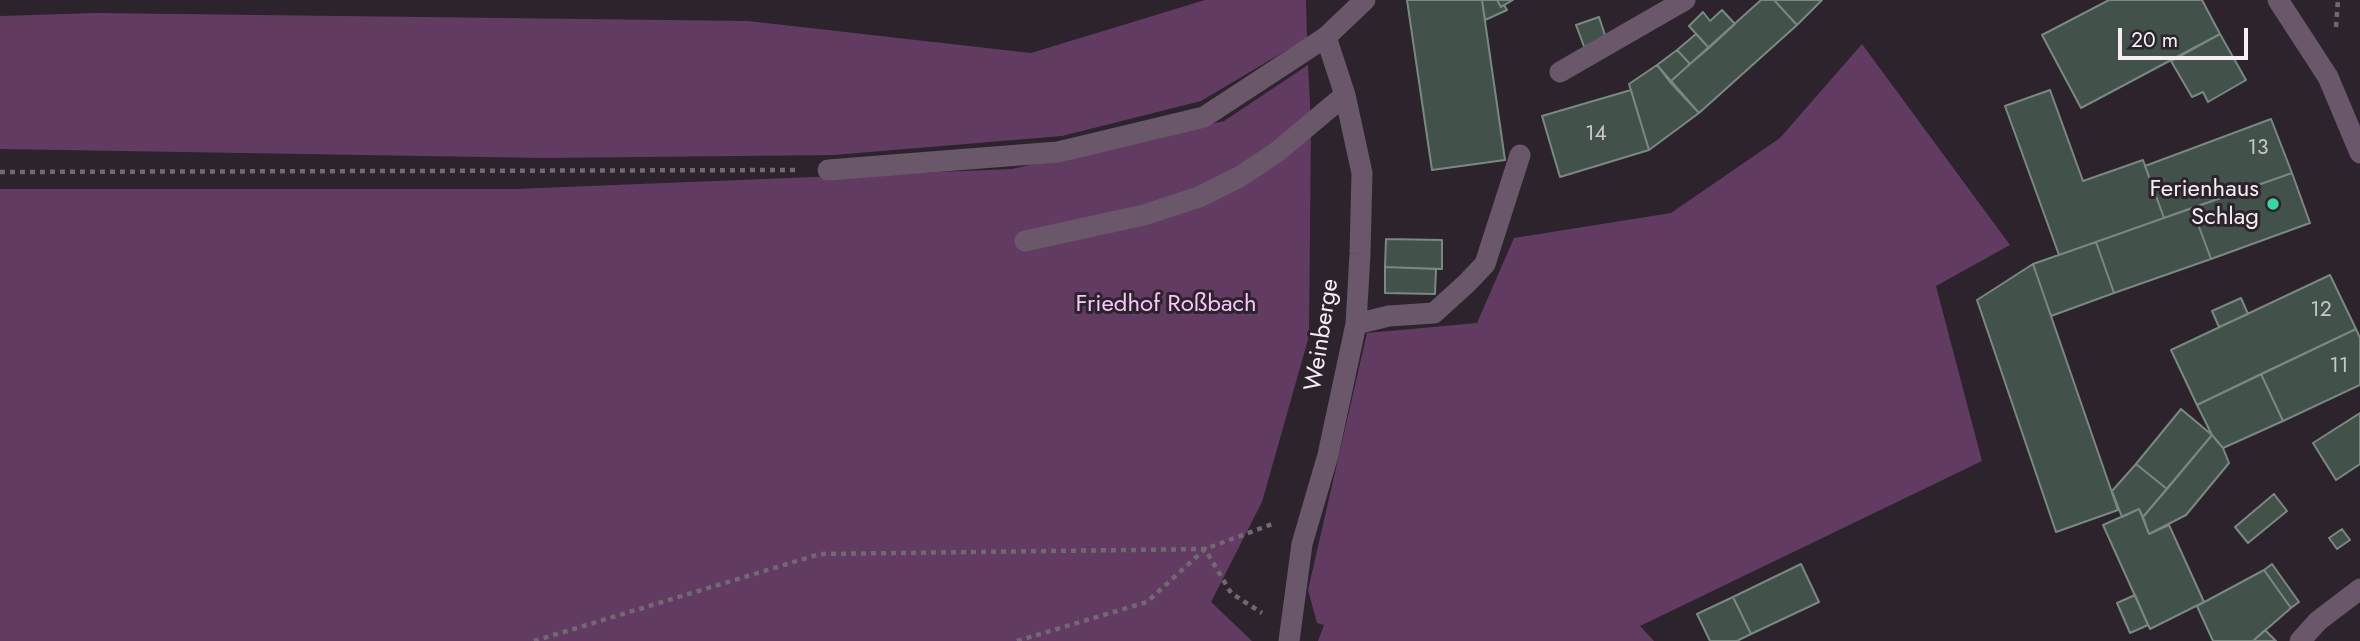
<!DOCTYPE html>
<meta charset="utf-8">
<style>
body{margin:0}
#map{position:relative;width:2360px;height:641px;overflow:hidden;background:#2c232c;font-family:Jost,sans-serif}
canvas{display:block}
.scale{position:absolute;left:2118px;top:28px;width:130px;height:32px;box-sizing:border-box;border:4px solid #f5eff5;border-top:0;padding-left:9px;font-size:21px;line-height:24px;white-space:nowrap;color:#f5eff5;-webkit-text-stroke:5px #2c232c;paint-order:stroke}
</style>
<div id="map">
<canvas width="2360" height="641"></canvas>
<div class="scale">20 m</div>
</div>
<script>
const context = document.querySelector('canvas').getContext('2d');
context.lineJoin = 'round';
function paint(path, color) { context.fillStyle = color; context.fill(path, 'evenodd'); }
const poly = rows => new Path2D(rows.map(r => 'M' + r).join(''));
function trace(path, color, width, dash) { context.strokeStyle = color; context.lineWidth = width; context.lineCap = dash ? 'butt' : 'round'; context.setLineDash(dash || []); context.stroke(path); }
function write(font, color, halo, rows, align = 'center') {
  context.font = font + ' Jost,sans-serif'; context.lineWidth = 6; context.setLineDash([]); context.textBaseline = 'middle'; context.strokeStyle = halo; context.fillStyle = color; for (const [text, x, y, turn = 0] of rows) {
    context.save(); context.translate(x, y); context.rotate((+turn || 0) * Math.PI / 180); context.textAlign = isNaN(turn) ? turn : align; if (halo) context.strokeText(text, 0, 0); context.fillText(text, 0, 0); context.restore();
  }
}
paint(poly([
 [1205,0,1306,0,1307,38,1201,101,1062,136,834,155,545,158,0,149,0,16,96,13,748,21,1031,53],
 [1862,44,2010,245,1936,286,1982,461,1640,626,1654,641,1318,641,1324,625,1317,623,1308,590,1367,333,1477,323,1514,238,1671,213,1780,138],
 [1308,65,1311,123,1309,336,1262,502,1211,602,1252,641,0,641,0,189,516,189,1012,169,1224,121]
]), '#623b63');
const building = poly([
 [1407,0,1482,0,1505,160,1432,170,1407,0],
 [1482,0,1497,0,1501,7,1504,5,1507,10,1485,20,1482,0],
 [1497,0,1513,0,1501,7,1497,0],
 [1761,0,1774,0,1797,25,1699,113,1670,82,1761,0],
 [1774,0,1822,0,1797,25,1774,0],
 [2109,0,2202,0,2220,34,2081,108,2042,35,2109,0],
 [1722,10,1735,24,1709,48,1689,26,1703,12,1710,21,1722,10],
 [1599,17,1607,41,1585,49,1576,25,1599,17],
 [1696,34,1709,48,1690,64,1677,50,1696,34],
 [2220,34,2246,80,2208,102,2203,92,2192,97,2171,61,2220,34],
 [1677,50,1690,64,1670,82,1657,65,1677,50],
 [1657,65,1699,113,1649,150,1629,84,1657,65],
 [1631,90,1649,150,1560,177,1542,116,1631,90],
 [2050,90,2083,181,2143,160,2164,218,2059,255,2005,106,2050,90],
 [2271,119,2292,173,2164,218,2145,166,2271,119],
 [2292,173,2310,223,2211,259,2192,208,2292,173],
 [2192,208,2211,259,2114,293,2096,242,2192,208],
 [1386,239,1442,240,1442,269,1385,267,1386,239],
 [2096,242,2114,293,2051,316,2033,264,2096,242],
 [2033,264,2118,510,2056,532,1977,300,2033,264],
 [1385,267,1436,269,1435,294,1385,293,1385,267],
 [2330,275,2356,329,2197,405,2171,350,2330,275],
 [2241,298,2248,314,2219,327,2212,311,2241,298],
 [2356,329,2360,338,2360,385,2283,421,2261,374,2356,329],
 [2261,374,2283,421,2223,448,2212,435,2197,405,2261,374],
 [2181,409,2212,435,2167,489,2136,464,2181,409],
 [2360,413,2360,464,2336,480,2313,443,2360,413],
 [2212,435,2223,448,2229,463,2186,515,2149,534,2143,517,2212,435],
 [2136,464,2167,489,2143,517,2139,509,2122,517,2112,491,2136,464],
 [2274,494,2287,511,2248,543,2235,527,2274,494],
 [2139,509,2149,534,2169,525,2204,602,2150,629,2103,525,2139,509],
 [2342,529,2350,540,2337,549,2329,538,2342,529],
 [1801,564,1819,602,1751,634,1733,597,1801,564],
 [2272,564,2299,602,2291,608,2264,570,2272,564],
 [2264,570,2291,608,2253,641,2213,641,2197,606,2264,570],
 [2135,595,2148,625,2130,633,2117,603,2135,595],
 [1733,597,1751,634,1737,641,1710,641,1697,614,1733,597],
 [2265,630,2276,641,2253,641,2265,630]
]);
paint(building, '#42514a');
trace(building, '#798982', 2);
trace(poly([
 [2336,27,2338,0],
 [0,172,797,170],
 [534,641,820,554,1205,549,1231,593,1262,613],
 [1017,641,1147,602,1205,549,1272,524]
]), '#716971', 4.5, [5, 5]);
trace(poly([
 [1560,72,1685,0],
 [1025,241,1144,215,1199,197,1241,176,1277,152,1345,95],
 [1356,324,1389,316,1434,313,1467,283,1485,264,1520,155],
 [1289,641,1302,544,1328,455,1356,324,1360,254,1362,173,1345,95,1326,37],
 [2300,641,2318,621,2360,589]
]), '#6a576a', 21);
trace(poly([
 [2278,0,2328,77,2360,153],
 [828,170,1058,152,1204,117,1326,37,1365,0]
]), '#6a576a', 21);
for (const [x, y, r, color] of [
 [2273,204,7,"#3ad4a5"]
]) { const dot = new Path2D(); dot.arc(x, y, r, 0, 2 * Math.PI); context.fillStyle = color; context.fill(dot); trace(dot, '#2c232c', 2.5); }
write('21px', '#c8c8ca', null, [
 ["14",1596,135],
 ["13",2258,149],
 ["12",2321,311],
 ["11",2339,367]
]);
write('24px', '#f5eff5', '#2c232c', [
 ["Ferienhaus",2259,190],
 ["Schlag",2259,218]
], 'right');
write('24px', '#f9c4fa', '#2c232c', [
 ["Friedhof Roßbach",1166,305]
]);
write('24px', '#f5eff5', '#2c232c', [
 ["Weinberge",1323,335,-81]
]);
</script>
